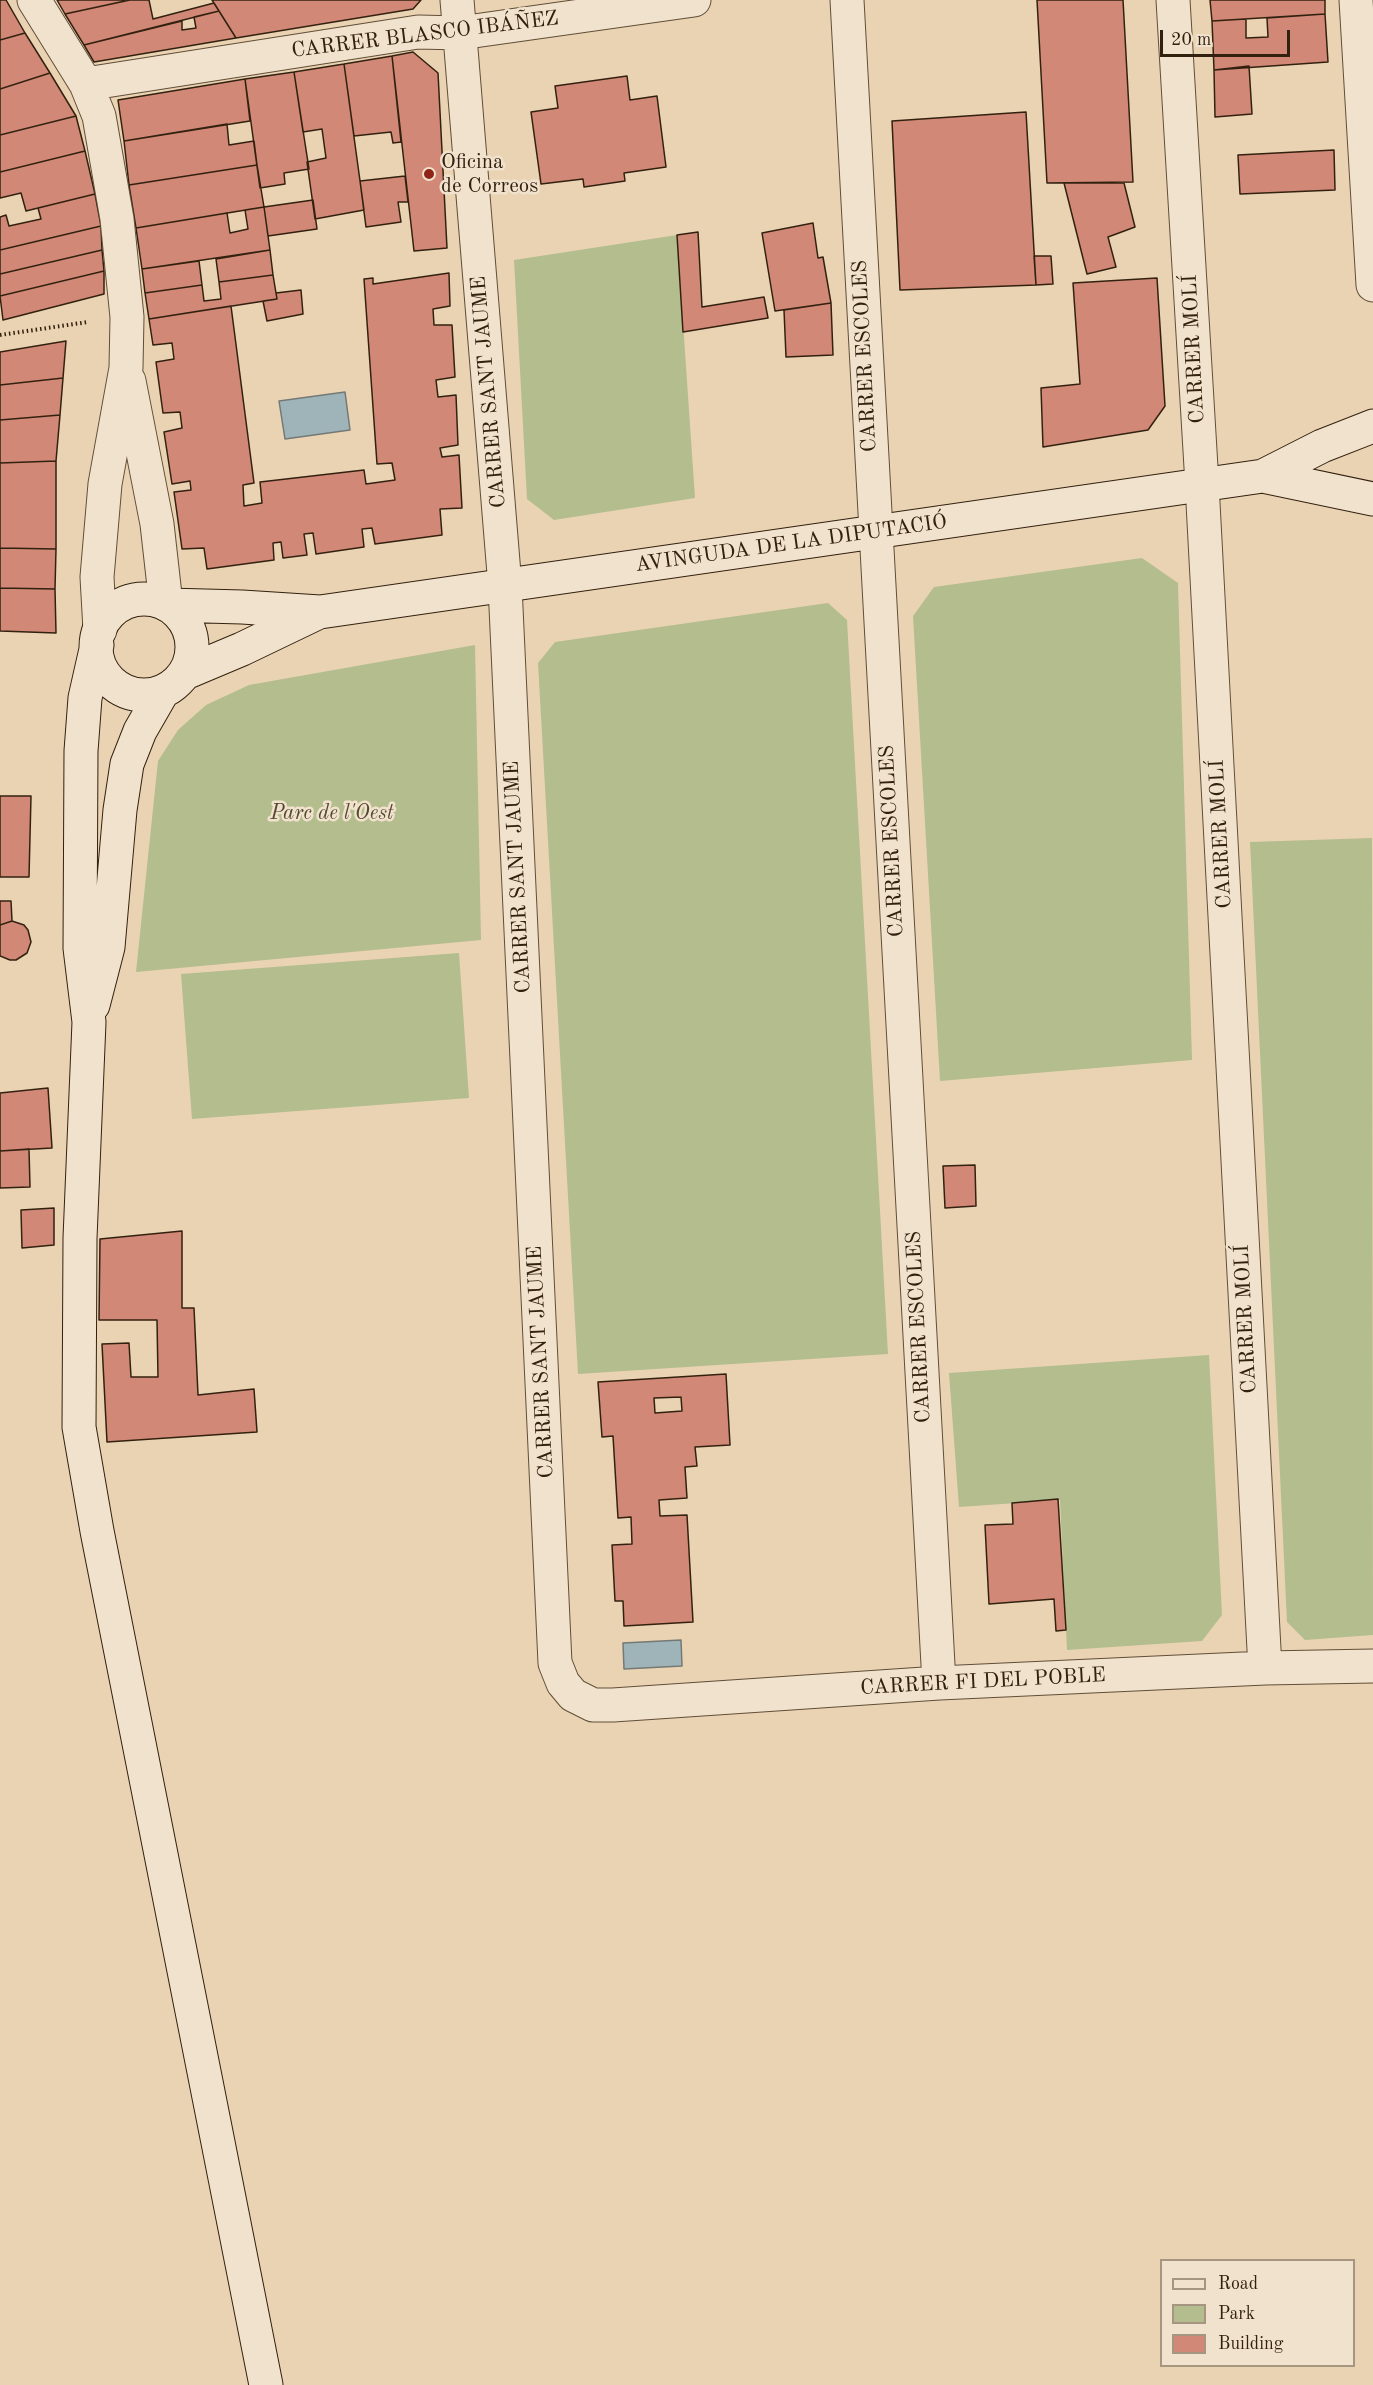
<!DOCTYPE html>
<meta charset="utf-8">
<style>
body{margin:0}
#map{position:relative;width:1373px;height:2385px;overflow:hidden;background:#ead3b2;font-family:"Old Standard TT",serif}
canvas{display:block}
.legend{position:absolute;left:1160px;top:2259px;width:195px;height:108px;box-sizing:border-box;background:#f1e2cd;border:2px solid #a59581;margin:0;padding:8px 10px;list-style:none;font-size:18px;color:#332110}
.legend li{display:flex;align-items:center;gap:12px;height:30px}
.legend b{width:30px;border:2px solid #a59581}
.scale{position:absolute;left:1160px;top:30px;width:130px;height:27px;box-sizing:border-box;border:3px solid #332110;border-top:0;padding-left:8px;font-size:18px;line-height:21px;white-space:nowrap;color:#332110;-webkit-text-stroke:4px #f1e2cd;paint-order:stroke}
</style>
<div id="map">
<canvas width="1373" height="2385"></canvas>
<ul class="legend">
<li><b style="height:8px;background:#f1e2cd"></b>Road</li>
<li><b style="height:16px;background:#b4bd8e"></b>Park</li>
<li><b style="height:16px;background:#d18876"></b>Building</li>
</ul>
<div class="scale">20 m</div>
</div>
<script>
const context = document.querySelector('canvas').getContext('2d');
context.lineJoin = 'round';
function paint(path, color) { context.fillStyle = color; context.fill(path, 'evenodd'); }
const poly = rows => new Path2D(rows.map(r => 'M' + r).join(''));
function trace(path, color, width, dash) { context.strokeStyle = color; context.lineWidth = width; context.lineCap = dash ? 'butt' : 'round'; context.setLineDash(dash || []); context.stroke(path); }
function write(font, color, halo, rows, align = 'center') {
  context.font = font + ' "Old Standard TT",serif'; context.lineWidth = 5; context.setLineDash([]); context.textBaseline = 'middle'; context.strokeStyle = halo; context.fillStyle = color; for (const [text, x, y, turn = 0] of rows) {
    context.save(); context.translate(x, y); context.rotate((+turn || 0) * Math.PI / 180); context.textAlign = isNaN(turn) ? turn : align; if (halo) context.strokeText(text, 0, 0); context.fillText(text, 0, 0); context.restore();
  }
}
paint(poly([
 [677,235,695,498,554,520,527,499,514,260],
 [1142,558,1178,583,1192,1060,940,1081,913,616,934,587],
 [828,603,847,620,888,1354,578,1374,538,663,555,642],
 [475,645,481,940,136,972,158,761,178,730,206,705,249,685],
 [1372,838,1373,1635,1305,1640,1287,1622,1250,842],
 [459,953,469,1098,192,1119,181,974],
 [1209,1355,1222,1615,1202,1641,1067,1650,1060,1500,959,1507,949,1373]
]), '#b4bd8e');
const water = poly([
 [345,392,350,430,285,439,279,401,345,392],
 [681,1640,682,1666,624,1669,623,1643,681,1640]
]);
paint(water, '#9fb4b9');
trace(water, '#747975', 1.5);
const building = poly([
 [0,0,6,0,25,33,0,40,0,0],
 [57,0,124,0,125,1,65,14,57,0],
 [130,0,149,0,153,19,214,3,219,11,84,45,65,14,130,0],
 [212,0,421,0,413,9,236,38,212,0],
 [1037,0,1123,0,1133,182,1047,183,1037,0],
 [1210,0,1325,0,1325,14,1212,21,1210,0],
 [219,11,236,38,94,62,84,45,182,21,182,30,196,28,194,17,219,11],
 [1325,14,1328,62,1214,70,1212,21,1246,19,1246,38,1268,37,1267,18,1325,14],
 [25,33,50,73,0,89,0,40,25,33],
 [413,52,438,73,447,248,414,251,392,56,413,52],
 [392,56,401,142,393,143,391,132,354,136,344,64,392,56],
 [344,64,364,210,315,219,307,162,326,158,322,129,303,132,294,72,344,64],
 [1249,66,1252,114,1215,117,1214,70,1249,66],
 [294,72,309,169,284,173,285,184,260,188,245,79,294,72],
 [50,73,76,116,0,135,0,89,50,73],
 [627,76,630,100,657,96,666,167,624,173,625,181,584,187,583,179,541,184,531,112,558,108,555,86,627,76],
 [245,79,250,121,124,141,118,100,245,79],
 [1026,112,1036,285,900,290,892,121,1026,112],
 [76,116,85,151,0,172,0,135,76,116],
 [227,124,229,145,254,141,257,165,129,185,124,141,227,124],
 [1334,150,1335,190,1240,194,1238,155,1334,150],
 [85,151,95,194,26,211,21,193,0,198,0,172,85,151],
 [257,165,264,207,136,228,129,185,257,165],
 [405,176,408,202,398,202,401,222,366,227,360,181,405,176],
 [1064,183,1124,183,1135,227,1108,237,1116,267,1087,274,1064,183],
 [95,194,101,226,0,250,0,217,6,215,9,226,41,219,38,208,95,194],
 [313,200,317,229,268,236,264,207,313,200],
 [264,207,270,250,142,269,136,228,227,213,230,233,248,229,245,210,264,207],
 [813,223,818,258,823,257,831,303,775,311,762,233,813,223],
 [101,226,102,250,0,274,0,250,101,226],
 [698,232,702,307,764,297,768,318,683,332,677,235,698,232],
 [102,250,104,271,0,296,0,274,102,250],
 [270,250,273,275,219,282,216,259,270,250],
 [1034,256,1051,256,1053,284,1036,285,1034,256],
 [199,261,202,285,145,293,142,269,199,261],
 [104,271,104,294,3,320,0,296,104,271],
 [449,273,450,306,433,309,434,325,452,325,455,377,436,380,438,397,456,395,458,445,440,448,442,457,459,455,462,508,440,509,442,535,375,544,372,528,362,529,364,547,316,554,313,533,304,534,307,555,283,558,281,542,273,543,274,560,207,569,204,548,182,549,174,492,191,490,190,481,172,484,164,432,182,428,180,412,163,413,156,362,174,359,172,343,153,345,149,319,231,306,254,483,243,485,244,506,262,503,260,482,364,470,366,484,395,480,392,463,377,464,364,279,373,278,373,284,449,273],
 [273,275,277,299,149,319,145,293,202,285,204,301,221,299,219,282,273,275],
 [1157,278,1165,406,1148,430,1043,447,1041,388,1080,384,1073,283,1157,278],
 [301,290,303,314,267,321,263,301,277,299,276,293,301,290],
 [831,303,833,355,786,357,784,310,831,303],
 [66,341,63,378,0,385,0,352,66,341],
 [63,378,60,415,0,420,0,385,63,378],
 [60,415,56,461,0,463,0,420,60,415],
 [56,461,56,549,0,548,0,463,56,461],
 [0,548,56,549,55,589,0,588,0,548],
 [0,588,55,589,56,633,0,631,0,588],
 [0,796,31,796,29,877,0,877,0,796],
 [0,901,11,901,12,921,0,925,0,901],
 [12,921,24,925,28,930,31,942,27,953,16,960,10,960,0,956,0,925,12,921],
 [48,1088,52,1148,0,1151,0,1093,48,1088],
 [29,1149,30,1187,0,1188,0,1151,29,1149],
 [975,1165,976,1206,945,1208,943,1166,975,1165],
 [54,1208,54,1245,22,1248,21,1210,54,1208],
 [182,1231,182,1308,194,1308,198,1395,254,1389,257,1432,107,1442,102,1344,129,1343,131,1377,158,1377,157,1320,99,1320,100,1239,182,1231],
 [726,1374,730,1445,695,1447,697,1466,685,1467,687,1498,659,1500,660,1516,687,1515,693,1622,624,1626,623,1601,615,1601,612,1545,632,1544,631,1517,618,1518,613,1436,602,1437,598,1382,726,1374],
 [681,1397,682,1411,655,1413,654,1398,681,1397],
 [1058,1499,1066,1630,1056,1631,1054,1599,989,1604,985,1525,1013,1524,1012,1503,1058,1499]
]);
paint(building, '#d18876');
trace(building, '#332110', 1.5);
const street = poly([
 [34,0,86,84,99,116,117,219,127,317,126,368,105,484,97,577,100,630],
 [457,0,505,586,555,1663,563,1683,573,1695,593,1705,613,1705,939,1683,1265,1668,1373,1666],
 [847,0,939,1683],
 [1173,0,1202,484,1265,1668],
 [1356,0,1373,285],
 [86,84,418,32,460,33,694,0],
 [129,381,157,524,166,604]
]);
const secondary = poly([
 [1263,476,1373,499],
 '96 647a48 48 0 1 1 96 0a48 48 0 1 1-96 0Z',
 [168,605,242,607,320,612,1263,476,1322,446,1373,426],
 [97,645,85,698,81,751,80,948,89,1022,80,1238,79,1427,97,1531,266,2385],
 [185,673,242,649,317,613],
 [93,1005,108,947,120,810,127,764,140,731,163,691]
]);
trace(street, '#614e38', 35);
trace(secondary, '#332110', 35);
trace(poly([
 [0,335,88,322]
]), '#332110', 4, [1.5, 3]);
trace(street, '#f1e2cd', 33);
trace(secondary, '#f1e2cd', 33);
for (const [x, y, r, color] of [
 [429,174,6,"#8f2418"]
]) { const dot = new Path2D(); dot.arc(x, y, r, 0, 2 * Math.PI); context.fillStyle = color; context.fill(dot); trace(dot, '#f1e2cd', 2); }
write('21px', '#332110', '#f1e2cd', [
 ["CARRER BLASCO IBÁÑEZ",425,35,-7],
 ["CARRER MOLÍ",1194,349,-93],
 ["CARRER ESCOLES",865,356,-93],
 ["CARRER SANT JAUME",489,392,-95],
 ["AVINGUDA DE LA DIPUTACIÓ",791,544,-8],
 ["CARRER MOLÍ",1221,834,-93],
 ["CARRER ESCOLES",892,841,-93],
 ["CARRER SANT JAUME",518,877,-93],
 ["CARRER MOLÍ",1246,1319,-93],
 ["CARRER ESCOLES",919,1327,-93],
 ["CARRER SANT JAUME",541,1362,-93],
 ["CARRER FI DEL POBLE",983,1682,-3]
]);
write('21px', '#332110', '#f1e2cd', [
 ["Oficina",441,162],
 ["de Correos",441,186]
], 'left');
write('italic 21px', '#534830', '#f1e2cd', [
 ["Parc de l'Oest",332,813]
]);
</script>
